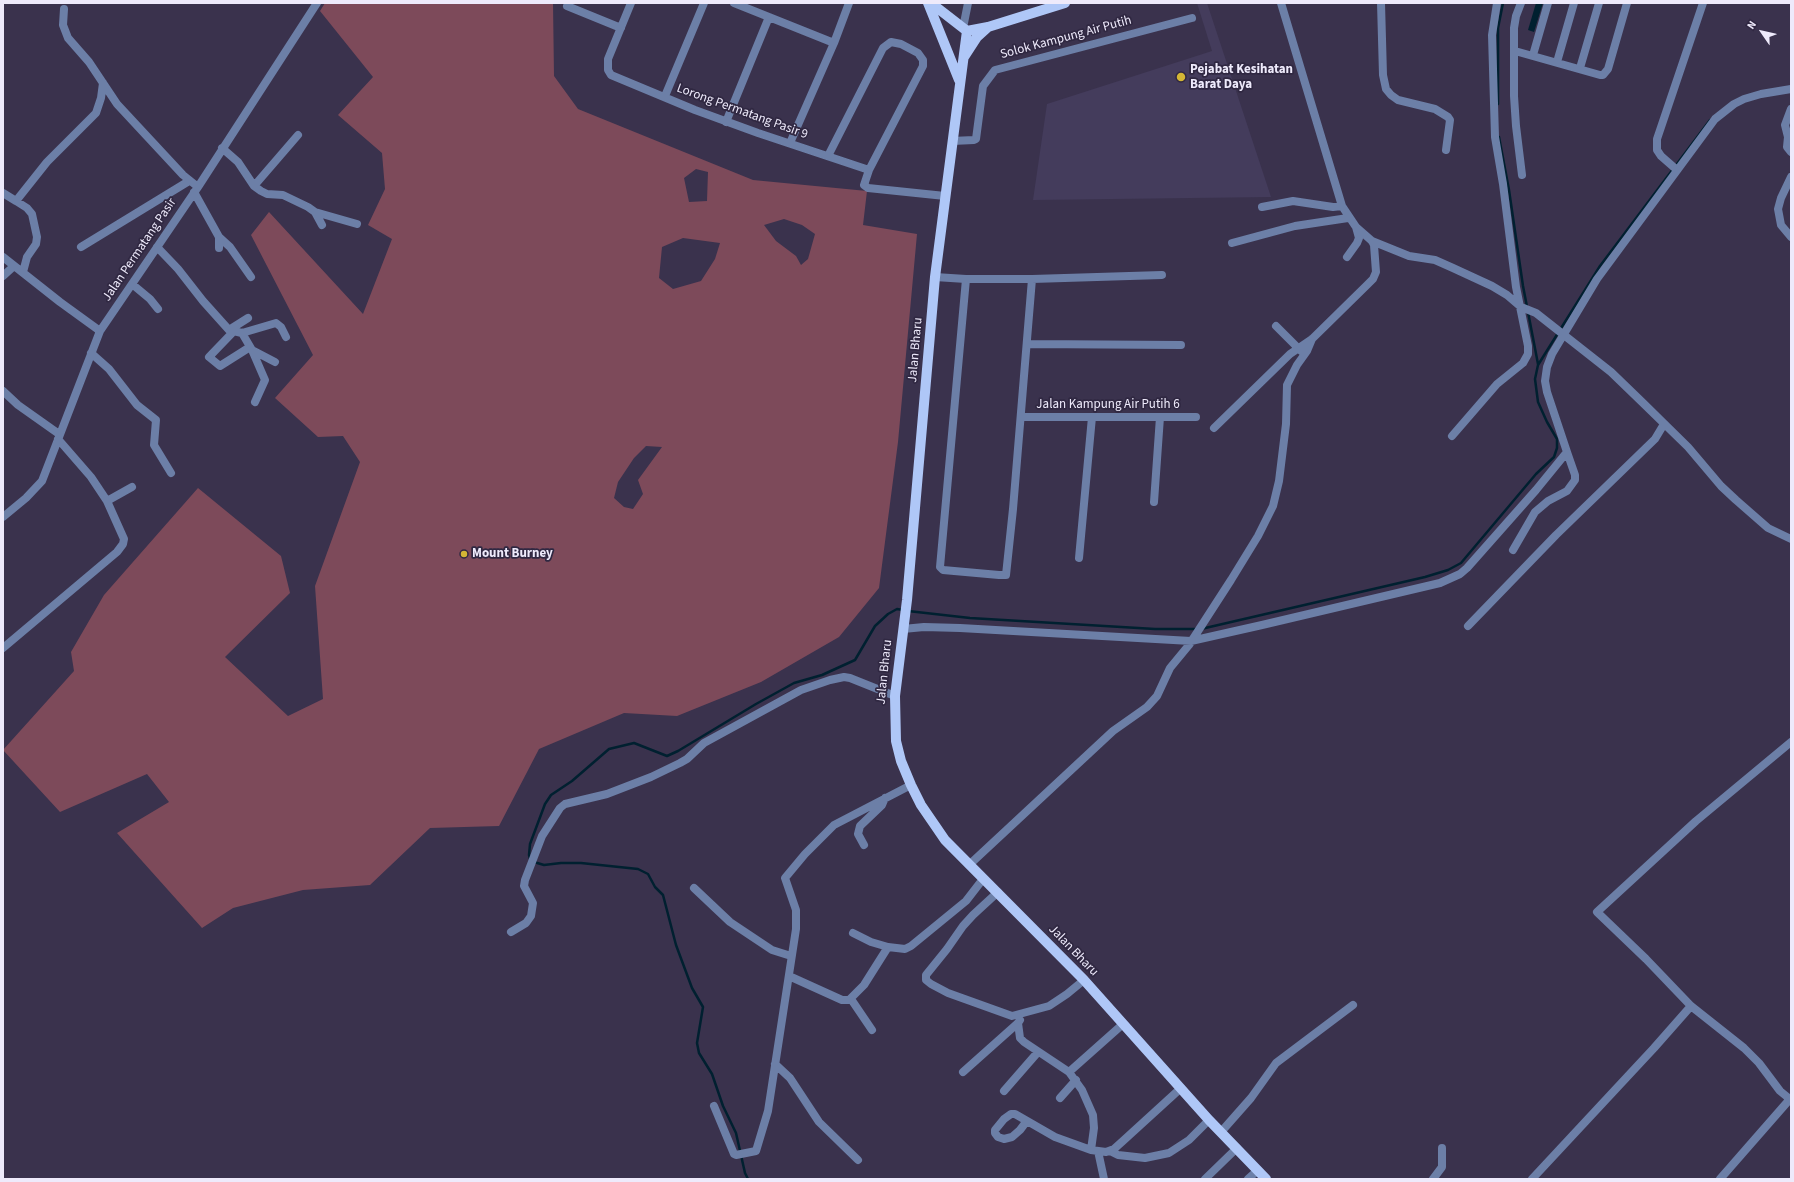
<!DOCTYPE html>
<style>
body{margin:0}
#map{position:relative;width:1794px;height:1182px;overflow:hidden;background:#3a324d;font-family:"Source Sans 3",sans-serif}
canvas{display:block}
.frame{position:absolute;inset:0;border:4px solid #eeeafb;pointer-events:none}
.north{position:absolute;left:1742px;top:12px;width:40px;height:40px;-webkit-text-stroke:3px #302842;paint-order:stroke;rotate:304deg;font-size:11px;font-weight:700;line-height:16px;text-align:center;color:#eeeafb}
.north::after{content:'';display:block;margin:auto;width:14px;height:18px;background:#eeeafb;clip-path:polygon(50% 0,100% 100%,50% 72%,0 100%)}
</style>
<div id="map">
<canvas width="1794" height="1182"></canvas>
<div class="frame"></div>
<div class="north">N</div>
</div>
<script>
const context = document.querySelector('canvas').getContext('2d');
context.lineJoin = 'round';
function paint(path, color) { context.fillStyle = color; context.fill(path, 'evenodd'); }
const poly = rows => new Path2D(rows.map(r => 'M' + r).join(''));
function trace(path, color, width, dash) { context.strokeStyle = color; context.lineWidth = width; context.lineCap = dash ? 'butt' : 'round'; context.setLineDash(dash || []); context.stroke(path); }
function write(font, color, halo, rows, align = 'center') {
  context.font = font + ' "Source Sans 3",sans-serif'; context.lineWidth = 3.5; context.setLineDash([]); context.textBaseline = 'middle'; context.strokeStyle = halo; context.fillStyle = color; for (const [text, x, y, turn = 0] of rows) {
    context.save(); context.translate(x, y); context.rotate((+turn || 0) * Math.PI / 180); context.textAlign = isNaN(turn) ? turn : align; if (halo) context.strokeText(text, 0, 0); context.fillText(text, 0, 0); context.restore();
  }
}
paint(poly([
 [1197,3,1207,3,1271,197,1033,200,1047,104,1212,51]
]), '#443c5c');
paint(poly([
 [325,3,553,3,554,76,578,109,753,180,867,191,863,225,917,234,898,442,879,588,839,637,761,682,677,716,624,713,539,749,499,826,430,828,370,885,303,890,233,908,202,928,117,833,169,802,147,774,60,812,3,750,74,671,71,652,104,595,198,488,281,556,290,593,225,657,288,716,323,699,315,586,360,462,343,436,318,437,275,398,313,355,251,235,269,212,363,314,392,239,368,225,385,189,382,153,338,115,373,77,320,11],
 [696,169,708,172,707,201,689,202,684,178],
 [784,219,802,225,815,234,808,259,801,265,796,256,776,241,764,225],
 [683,238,720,243,715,259,701,281,673,289,659,278,662,247],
 [646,446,662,447,638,480,643,494,633,509,624,507,614,498,618,482,634,458]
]), '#7d4a5a');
paint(poly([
 [1536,3,1543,3,1534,32,1528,30]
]), '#002030');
trace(poly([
 [1498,104,1498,28,1503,3],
 [1499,137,1509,190,1523,286,1538,364],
 [908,611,970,618,1155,629,1196,629],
 [1201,629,1425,577,1448,570,1461,563,1536,474,1554,457,1557,448,1557,439,1547,422,1538,402,1535,379,1538,365,1600,266,1710,120],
 [530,859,529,855,530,844,545,804,551,795,572,781,609,749,634,743,667,756,678,751,756,704,794,683,822,675,855,660,875,626,888,614,897,609,903,610],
 [534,862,544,865,561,863,581,863,638,869,648,874,655,887,663,895,676,945,692,988,703,1007,697,1043,699,1053,712,1074,723,1106,736,1133,745,1173,748,1179]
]), '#002030', 2.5);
trace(poly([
 [631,3,608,59,608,70,611,75,695,110,758,133,869,170],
 [734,3,834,43],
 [1381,3,1383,75,1386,89,1391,95,1398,100,1435,109,1448,117,1450,120,1446,150],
 [1521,3,1516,16,1514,28,1514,96,1516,126,1522,175],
 [567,6,621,28],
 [64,9,63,25,68,38,89,62,117,104,183,175,198,187],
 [963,28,968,3],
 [1515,51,1600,75,1603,75,1608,69,1627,3],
 [1533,55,1548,3],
 [1557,62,1574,3],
 [1580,68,1599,3],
 [665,96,704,3],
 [1791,109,1785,125,1788,137,1787,147,1791,152],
 [726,122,769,17],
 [952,141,974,140,976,139,983,86,995,70,1192,18],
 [790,143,834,43,849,3],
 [222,148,238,162,254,186,261,191,267,194,283,195,308,207,315,212,322,225],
 [828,156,883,48,891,42,901,44,918,53,923,60,923,66,869,170,864,185,868,188,945,196],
 [1677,170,1661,156,1657,150,1657,139,1703,3],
 [1791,177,1781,198,1778,209,1781,225,1791,237],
 [254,186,298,135],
 [194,192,219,237,219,248],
 [3,193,16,201,47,162,96,113,101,98,103,83],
 [16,201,27,208,32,214,37,237,36,244,27,257,23,272],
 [1262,207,1293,201,1333,207,1342,206],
 [315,212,357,224],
 [219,237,230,247,251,277],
 [1372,241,1409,256,1435,260,1453,268,1492,286,1507,295,1521,307,1536,313,1611,372,1641,401,1688,447,1721,486,1736,500,1768,528,1791,539],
 [1232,243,1295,226,1348,218],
 [81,247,189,181],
 [157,247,178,269,203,301,229,330,242,333,276,323,281,327,286,337],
 [3,257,60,302,100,331],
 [1347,257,1357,243,1359,238,1356,227],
 [3,276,14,266],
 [935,277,966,279,1032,279,1162,275],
 [966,279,940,567,943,570,999,575,1006,575,1013,509,1032,279],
 [132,284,150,299,158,309],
 [1276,326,1301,351],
 [229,330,248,318],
 [234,331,209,357,220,366,250,347],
 [242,333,252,350,275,362],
 [1028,344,1181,345],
 [252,350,265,380,255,402],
 [91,353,109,369,137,405,156,420,154,445,171,473],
 [3,391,18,405,59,434],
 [1021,417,1196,417],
 [1214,428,1290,354,1312,339,1367,285,1373,279,1376,272,1374,245,1372,241,1356,227,1342,206,1281,3],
 [1452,436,1497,384,1523,363,1528,354,1528,346,1516,287,1503,184,1495,137,1492,35,1497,3],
 [107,501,132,487],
 [1154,502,1160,417],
 [3,517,26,498,42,481,100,331,198,187,317,3],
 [1513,550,1535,512,1548,501,1567,491,1575,480,1575,475,1567,452],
 [1079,558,1092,417],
 [1468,626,1556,535,1655,439,1664,424],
 [903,629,924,627,960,628,1191,641,1262,625,1440,583,1460,574,1467,568,1536,490,1567,452,1547,392,1545,381,1547,367,1552,354,1597,279,1715,119,1734,104,1744,99,1761,94,1791,89],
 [3,648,117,552,123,544,124,539,107,501,91,477,58,439],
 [1791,742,1696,821,1597,912,1646,959,1691,1006,1744,1048,1759,1063,1780,1091,1791,1100],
 [864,845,858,834,860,826,882,805,885,798],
 [969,865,1113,731,1147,707,1157,696,1170,668,1189,645,1231,580,1258,536,1273,506,1279,481,1286,424,1287,385,1297,365,1307,351,1312,339],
 [694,888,730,922,772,950,791,956],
 [998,892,973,915,963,926,947,949,926,975,926,980,931,984,948,993,1012,1016,1049,1006,1067,994,1084,980],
 [511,932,526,923,531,916,533,903,524,886,525,880,542,836,560,808,565,804,607,794,651,777,680,763,687,759,704,743,801,690,830,680,844,677,850,678,895,696],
 [853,933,871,942,888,947],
 [789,976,842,1000,849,1000,864,985,888,947,905,949,911,946,966,901,983,879],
 [851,999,872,1030],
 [1018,1023,1020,1038,1024,1042,1069,1072,1082,1090,1093,1115,1094,1128,1091,1150],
 [775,1064,790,1078,819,1122,858,1160],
 [963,1072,1018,1023,1020,1020],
 [1069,1072,1123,1024],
 [1004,1091,1038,1052],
 [1060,1098,1076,1080],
 [714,1106,734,1154,736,1155,756,1151,768,1111,796,929,796,910,785,878,805,854,834,825,911,785],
 [1026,1122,1020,1130,1012,1137,1004,1139,998,1137,995,1133,995,1130,1004,1119,1011,1114,1015,1114,1055,1137,1091,1150,1106,1152,1114,1149,1124,1140,1181,1088],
 [1221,1132,1251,1098,1276,1063,1353,1005],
 [1098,1151,1104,1179],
 [1110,1151,1118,1155,1145,1158,1169,1153,1189,1140,1209,1120],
 [1205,1179,1237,1148],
 [1248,1179,1258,1170],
 [1433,1179,1442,1167,1442,1148],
 [1532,1179,1654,1048,1691,1006],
 [1720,1179,1790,1099]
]), '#6c7fa7', 8);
trace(poly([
 [928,3,959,80],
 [931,3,967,31],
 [967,31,935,277,907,600,895,696,896,741,901,761,911,785,921,805,945,840,1084,980,1209,1120,1266,1179],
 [967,31,988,27,1065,3],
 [964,57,977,37,988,27]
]), '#afc7f7', 10);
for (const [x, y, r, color] of [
 [1181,77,5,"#d3b635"],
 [464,554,4,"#d3b635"]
]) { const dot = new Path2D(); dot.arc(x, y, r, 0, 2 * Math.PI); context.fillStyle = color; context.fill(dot); trace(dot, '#302842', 1.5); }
write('13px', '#eeeafb', '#302842', [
 ["Solok Kampung Air Putih",1066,38,-15],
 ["Lorong Permatang Pasir 9",742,112,20],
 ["Jalan Permatang Pasir",140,250,-56],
 ["Jalan Bharu",916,350,-85],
 ["Jalan Kampung Air Putih 6",1108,405],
 ["Jalan Bharu",885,672,-84],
 ["Jalan Bharu",1073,951,46]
]);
write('bold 13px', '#eeeafb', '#302842', [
 ["Pejabat Kesihatan",1190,70],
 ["Barat Daya",1190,85],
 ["Mount Burney",472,554]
], 'left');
</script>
